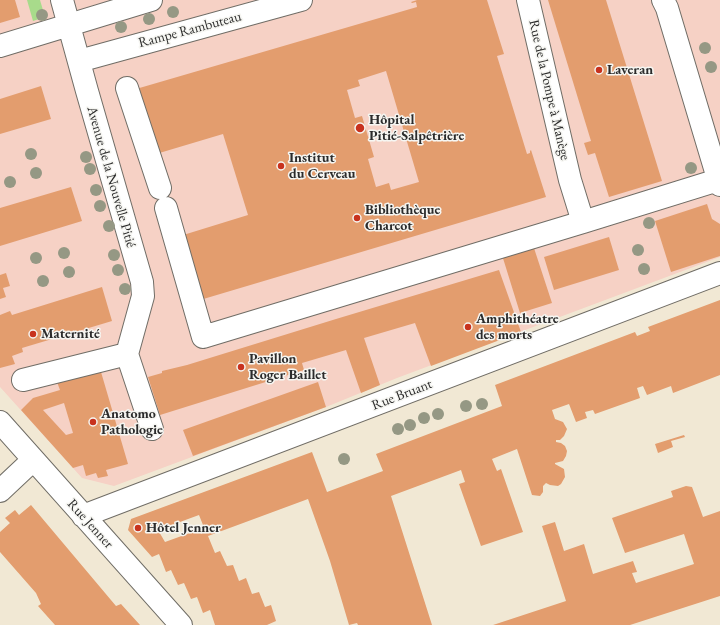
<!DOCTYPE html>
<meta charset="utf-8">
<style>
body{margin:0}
canvas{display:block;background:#f1e8d4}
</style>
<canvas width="720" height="625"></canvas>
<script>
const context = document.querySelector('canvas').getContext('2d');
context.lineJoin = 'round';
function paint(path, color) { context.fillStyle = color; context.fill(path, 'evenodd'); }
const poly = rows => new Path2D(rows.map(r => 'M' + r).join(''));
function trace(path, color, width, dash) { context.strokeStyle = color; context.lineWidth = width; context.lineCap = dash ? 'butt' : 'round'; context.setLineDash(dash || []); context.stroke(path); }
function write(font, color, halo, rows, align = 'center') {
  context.font = font + ' "EB Garamond",serif'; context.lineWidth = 3; context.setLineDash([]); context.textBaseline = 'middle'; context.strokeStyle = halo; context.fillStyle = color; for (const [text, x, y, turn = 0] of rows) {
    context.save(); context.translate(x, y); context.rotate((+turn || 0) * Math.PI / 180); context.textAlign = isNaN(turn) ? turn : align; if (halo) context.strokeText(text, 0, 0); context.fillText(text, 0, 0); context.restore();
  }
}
paint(poly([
 [0,0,720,0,720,257,397,378,326,407,114,486,82,478,0,387]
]), '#f6d1c5');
paint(poly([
 [27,0,40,0,45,17,33,21]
]), '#a8db8b');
paint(poly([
 [0,0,15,0,20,17,0,23],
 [417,0,487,0,504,54,497,56,527,154,530,153,530,151,531,150,546,197,200,300,180,236,248,215,223,134,156,154,136,89,417,7,416,2,412,3,411,2],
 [386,71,419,182,391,190,389,183,376,187,368,159,374,157,362,116,355,118,347,90,360,86,358,80],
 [548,0,606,0,662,181,609,197,595,153,588,155,584,143,591,141],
 [41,86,51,119,0,134,0,99],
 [71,187,82,221,0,246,0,208],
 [707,204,712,219,720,224,720,256,671,272,655,221],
 [609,237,619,270,554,290,544,257],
 [533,245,552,303,520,313,502,255],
 [499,270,521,332,431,366,415,323,364,338,380,385,361,393,346,350,302,363,304,370,160,415,148,377,162,373,162,371,187,365,336,319],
 [6,273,10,286,3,288,6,297,0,299,0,275],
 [102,287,112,321,22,348,23,352,12,356,15,364,0,368,0,315,10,311,12,315],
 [720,300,720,375,673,393,671,386,647,395,643,386,637,388,640,398,595,414,593,410,585,412,587,418,576,422,569,404,552,410,555,419,563,422,567,429,564,436,560,440,556,440,556,442,561,443,565,446,567,451,566,456,563,461,555,463,555,464,564,469,565,477,561,484,558,486,550,485,546,483,543,486,543,492,540,496,532,495,517,449,492,459,497,471,501,469,523,532,481,546,459,484,465,482,461,470,391,496,432,625,358,625,357,623,349,625,330,561,308,499,208,536,215,553,220,551,227,566,233,565,239,581,246,578,252,594,259,592,265,607,271,605,276,621,267,625,215,625,210,610,203,613,197,597,191,599,184,583,178,585,171,570,166,572,159,554,152,557,128,530,131,519,312,452,327,492,383,471,376,454,502,406,495,385,635,332,637,336,650,331,648,327],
 [199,515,203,525,201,529,165,542,158,530],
 [101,372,128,464,106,470,108,476,98,478,96,473,86,476,83,465,73,468,21,410,33,398,60,390,57,382],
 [64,403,73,433,66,435,43,410],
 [318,382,326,407,193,456,183,430],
 [684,435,685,437,671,441,673,447,658,453,655,444],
 [686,486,692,487,703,517,720,511,720,596,630,625,493,625,566,601,542,526,555,522,564,551,584,544,593,574,633,561,637,572,632,573,636,583,694,564,684,534,625,553,612,518,673,497,671,491],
 [31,505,116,606,121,604,140,625,55,625,38,606,41,604,36,593,0,552,0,532,10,523,5,518,15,510,19,515]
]), '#e39d6e');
const minor = poly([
 [528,0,570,180,583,222,718,180],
 [663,0,667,8,720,185],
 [0,46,151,0],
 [79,61,301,0],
 [127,88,160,188],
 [166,208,203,337,583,222],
 [127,354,152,429],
 [23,380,127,354,143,296,142,282,87,91,62,0],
 [0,422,181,625],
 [0,491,33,460],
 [83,516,720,273]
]);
trace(minor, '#706d66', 24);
trace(minor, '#fff', 22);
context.fillStyle = '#959884';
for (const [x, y] of [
 [173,12],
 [42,15],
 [149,19],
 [121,27],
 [705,48],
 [711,67],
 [31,154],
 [86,157],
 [691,168],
 [90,169],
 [36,173],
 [10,182],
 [96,190],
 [100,206],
 [649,223],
 [109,226],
 [638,250],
 [64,253],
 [114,255],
 [36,258],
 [644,269],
 [118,270],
 [69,272],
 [43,281],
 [125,289],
 [482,404],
 [466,406],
 [438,414],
 [424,418],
 [410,425],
 [398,429],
 [344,459]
]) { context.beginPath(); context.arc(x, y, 6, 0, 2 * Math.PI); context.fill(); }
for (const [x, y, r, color] of [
 [599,70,4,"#c8321e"],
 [360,128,5,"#c8321e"],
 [281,166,4,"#c8321e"],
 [357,218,4,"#c8321e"],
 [468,327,4,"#c8321e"],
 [33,334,4,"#c8321e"],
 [241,367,4,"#c8321e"],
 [93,422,4,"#c8321e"],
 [138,528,4,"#c8321e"]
]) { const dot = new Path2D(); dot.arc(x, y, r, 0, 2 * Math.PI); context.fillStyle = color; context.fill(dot); trace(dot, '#f6f6f2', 1.5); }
write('14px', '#2b2b2b', '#f6f6f2', [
 ["Rampe Rambuteau",190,30,-15],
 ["Rue de la Pompe à Manège",549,90,77],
 ["Avenue de la Nouvelle Pitié",111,177,74],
 ["Rue Bruant",402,395,-21],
 ["Rue Jenner",90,524,48]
]);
write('bold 14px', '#2b2b2b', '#f6f6f2', [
 ["Laveran",607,70],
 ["Hôpital",369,120],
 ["Pitié-Salpêtrière",369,136],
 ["Institut",289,158],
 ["du Cerveau",289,174],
 ["Bibliothèque",365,210],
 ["Charcot",365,226],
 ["Amphithéatre",476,319],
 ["des morts",476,335],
 ["Maternité",41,334],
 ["Pavillon",249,359],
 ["Roger Baillet",249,375],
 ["Anatomo",101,414],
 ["Pathologie",101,430],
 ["Hôtel Jenner",146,528]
], 'left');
</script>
